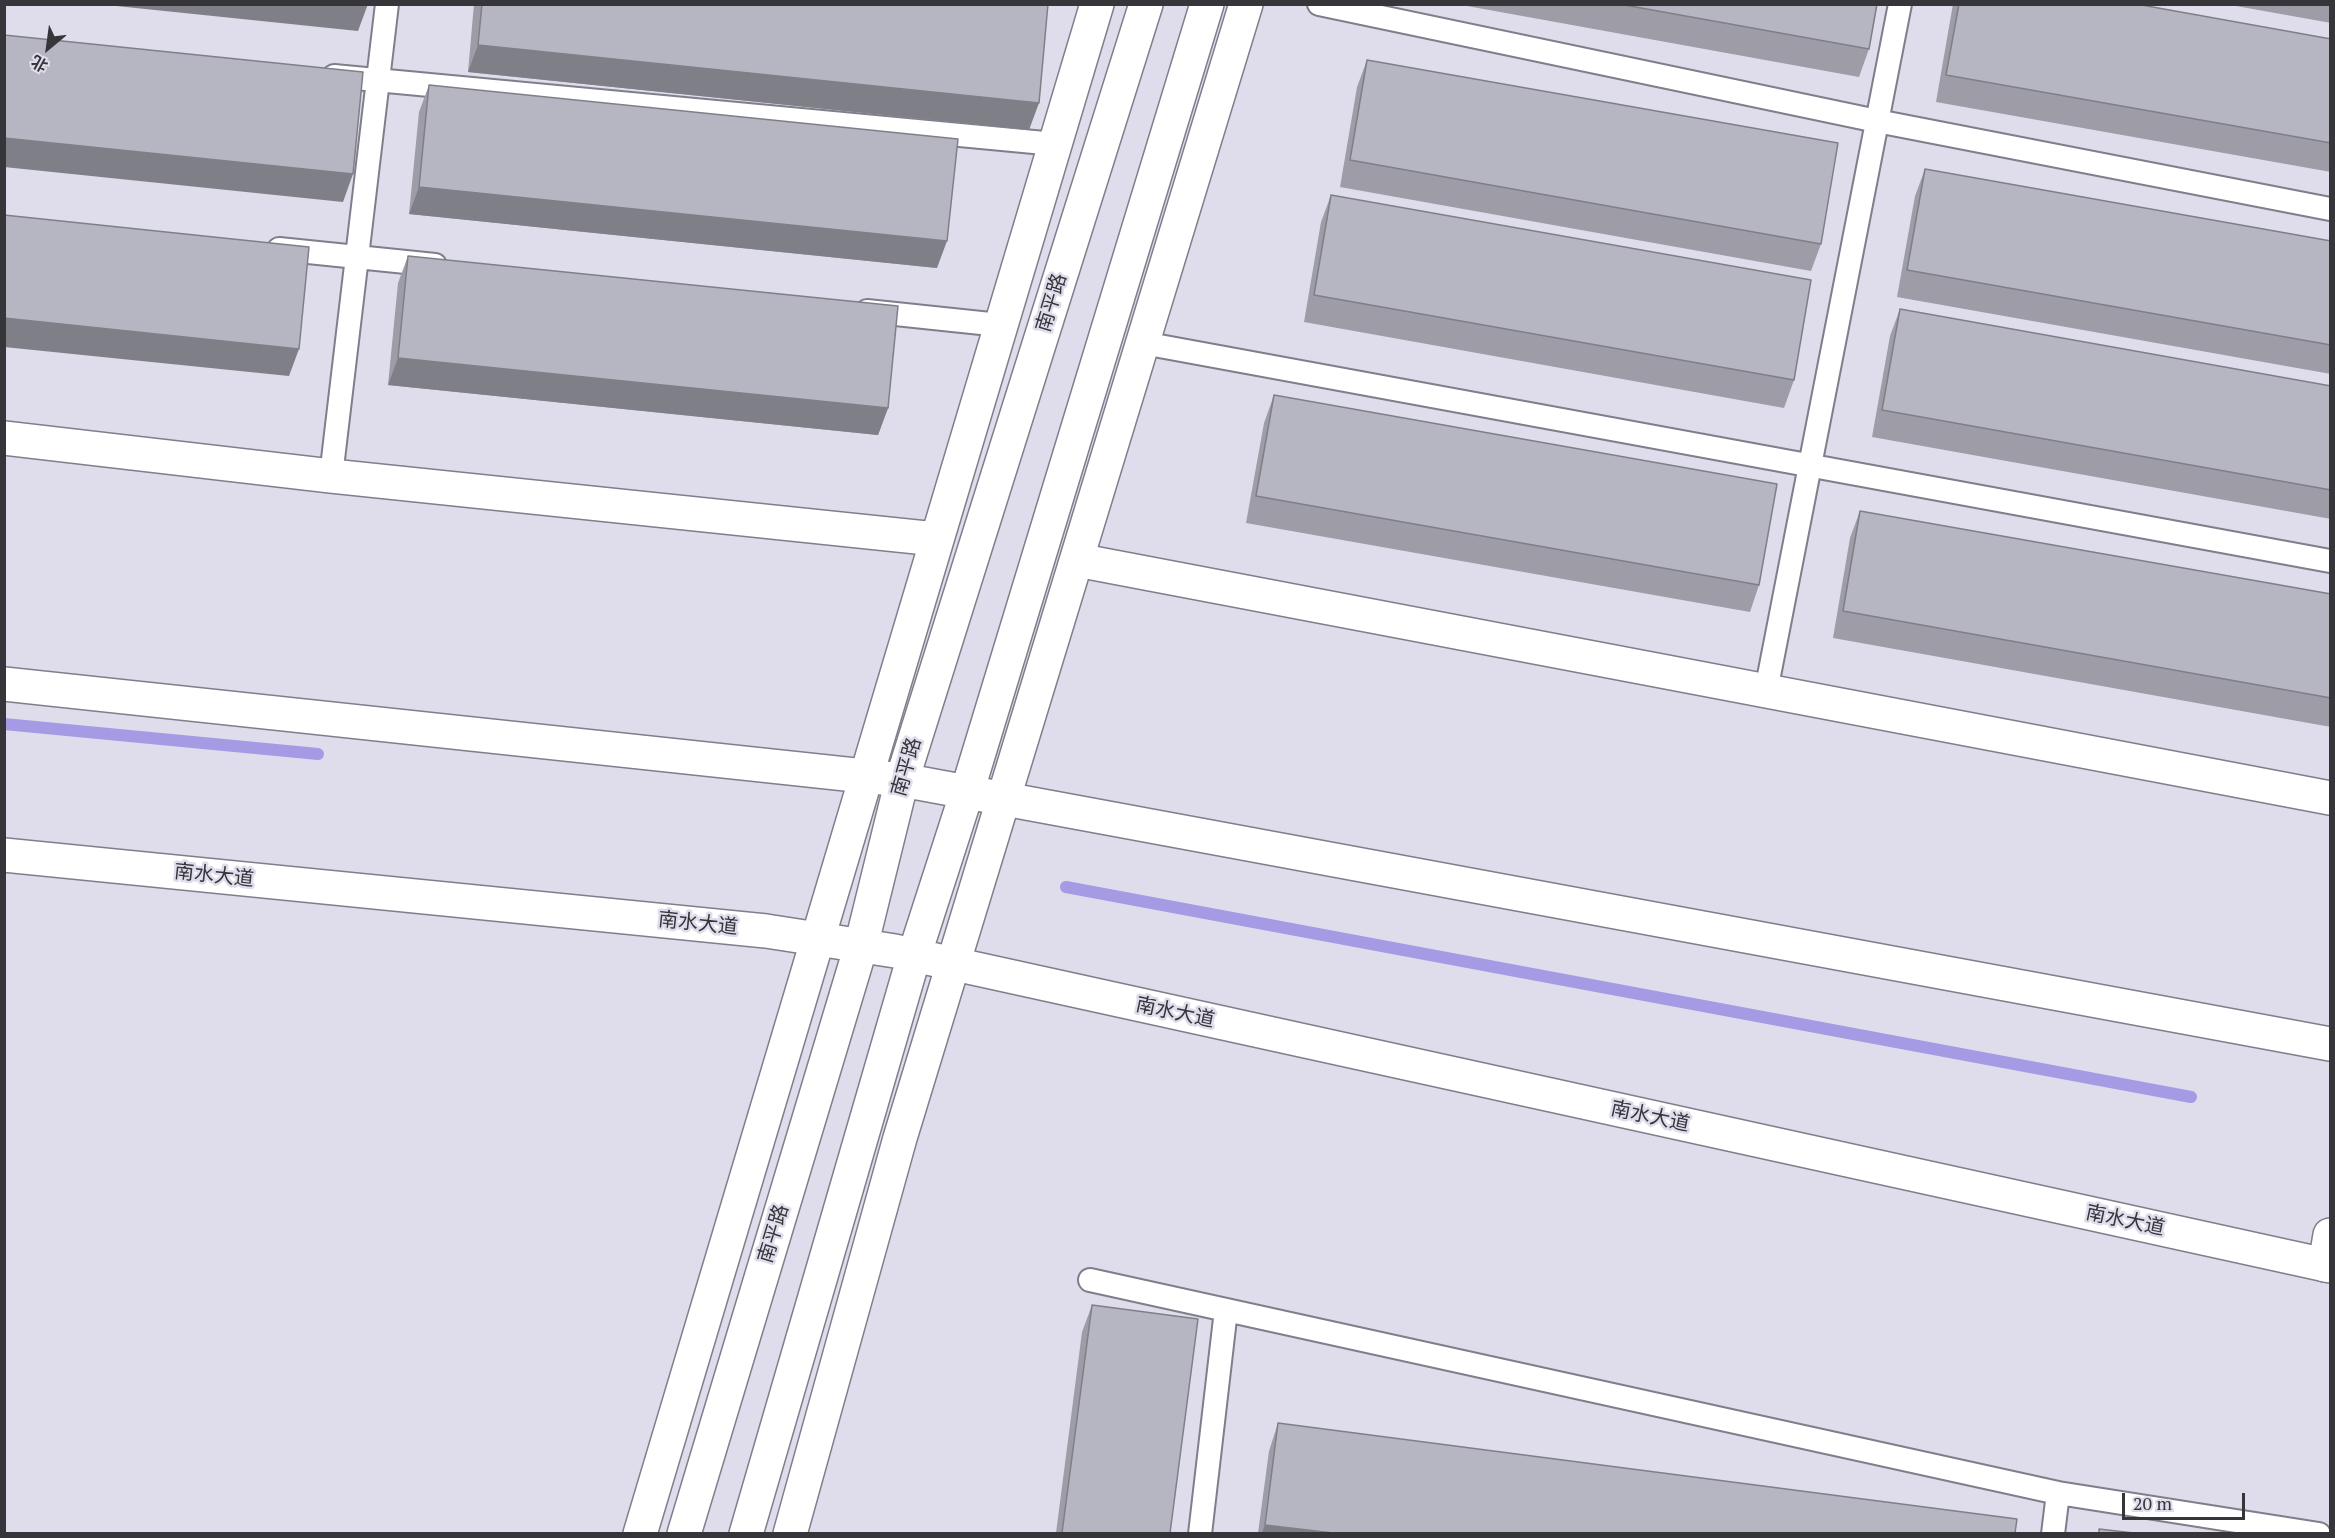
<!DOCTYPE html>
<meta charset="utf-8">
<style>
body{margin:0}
#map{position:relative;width:2335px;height:1538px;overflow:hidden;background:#dfddeb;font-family:"PT Serif","Noto Sans SC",serif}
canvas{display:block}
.frame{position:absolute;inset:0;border:6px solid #35353a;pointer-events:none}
.north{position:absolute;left:18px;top:18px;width:60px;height:60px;-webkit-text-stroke:4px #dfddeb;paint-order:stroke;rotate:209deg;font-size:16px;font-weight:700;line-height:24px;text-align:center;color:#35353a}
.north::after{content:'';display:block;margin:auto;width:21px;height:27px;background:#35353a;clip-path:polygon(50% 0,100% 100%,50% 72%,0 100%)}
.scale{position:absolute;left:2122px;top:1493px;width:123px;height:27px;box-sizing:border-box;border:3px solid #35353a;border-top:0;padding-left:8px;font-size:18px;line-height:21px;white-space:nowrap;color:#35353a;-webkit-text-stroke:4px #dfddeb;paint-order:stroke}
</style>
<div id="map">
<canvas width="2335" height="1538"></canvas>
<div class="frame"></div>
<div class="north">北</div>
<div class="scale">20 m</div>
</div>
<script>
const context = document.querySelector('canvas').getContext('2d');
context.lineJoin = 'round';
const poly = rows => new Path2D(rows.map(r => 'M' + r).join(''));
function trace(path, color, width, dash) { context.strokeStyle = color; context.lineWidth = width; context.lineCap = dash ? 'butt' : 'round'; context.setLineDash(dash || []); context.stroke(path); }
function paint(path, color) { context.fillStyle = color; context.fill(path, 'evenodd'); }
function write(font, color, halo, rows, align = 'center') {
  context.font = font + ' "PT Serif","Noto Sans SC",serif'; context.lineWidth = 5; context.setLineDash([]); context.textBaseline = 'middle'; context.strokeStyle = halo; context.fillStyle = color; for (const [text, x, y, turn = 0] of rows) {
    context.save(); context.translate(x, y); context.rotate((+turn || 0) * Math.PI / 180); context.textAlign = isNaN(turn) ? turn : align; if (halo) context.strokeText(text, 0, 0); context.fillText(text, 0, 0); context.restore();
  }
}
trace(poly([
 [4,724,318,754],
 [1066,887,2191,1097]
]), '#a59be4', 12);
const service = poly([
 [1319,4,1877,121,2330,209],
 [334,76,1055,144],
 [279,249,435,265],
 [867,311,1000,325],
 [1143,343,2330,561],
 [331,476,387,4],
 [1766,691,1900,4],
 [1090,1280,2058,1493,2319,1534],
 [1200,1534,1226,1310],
 [2053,1534,2058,1493]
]);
const minor = poly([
 [4,438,331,476,936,539],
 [1077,560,2330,798]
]);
const tertiary = poly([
 [2325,1265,2330,1235],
 [640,1534,1097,4],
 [790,1534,900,1138,1246,4]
]);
const secondary = poly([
 [4,684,902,780,2330,1044],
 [4,855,766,931,895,951,2330,1266],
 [684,1534,861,946,902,780,1146,4],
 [746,1534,914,956,967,792,1207,4]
]);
trace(service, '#7f7e8b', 26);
trace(minor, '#7f7e8b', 36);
trace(tertiary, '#7f7e8b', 36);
trace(secondary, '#7f7e8b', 36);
trace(service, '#fff', 22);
trace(minor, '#fff', 33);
trace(tertiary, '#fff', 33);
trace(secondary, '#fff', 33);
paint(poly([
 [474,4,1048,4,1029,130,468,72],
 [1456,4,1877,4,1869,49,1859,77],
 [1953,4,2136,4,2331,39,2331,172,1936,102],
 [2225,4,2331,4,2331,23],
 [1367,60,1821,244,1811,271,1340,187,1357,87],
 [429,85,937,268,409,214,419,112],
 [1925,169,2331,241,2331,374,1897,297,1915,196],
 [1331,195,1794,380,1784,408,1304,322,1321,222],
 [408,256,888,408,878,435,388,385,398,283],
 [1900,309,2331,386,2331,519,1872,437,1890,336],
 [1274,395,1759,585,1750,612,1246,523,1264,423],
 [1860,511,2331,594,2331,727,1833,638,1850,538],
 [1092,1305,1170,1533,1056,1533,1082,1332],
 [1278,1423,2015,1533,1258,1533,1269,1451]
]), '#9d9ca7');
paint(poly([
 [97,4,368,4,358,31],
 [478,45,1039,103,1029,130,468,72],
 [4,138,353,174,343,202,4,167],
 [419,187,947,241,937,268,409,214],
 [4,318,299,349,289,376,4,347],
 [398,358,888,408,878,435,388,385],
 [1265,1525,1333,1533,1262,1533]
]), '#7f7f88');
const building = poly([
 [482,4,1048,4,1039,103,478,45,482,4],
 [1619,4,1877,4,1869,49,1619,4],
 [1959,4,2136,4,2331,39,2331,143,1946,75,1959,4],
 [4,35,363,72,353,174,4,138,4,35],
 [1367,60,1838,143,1821,244,1350,160,1367,60],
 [429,85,958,139,947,241,419,187,429,85],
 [1925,169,2331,241,2331,345,1907,270,1925,169],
 [1331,195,1811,280,1794,380,1314,295,1331,195],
 [4,215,309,247,299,349,4,318,4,215],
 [408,256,898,306,888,408,398,358,408,256],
 [1900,309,2331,386,2331,490,1882,410,1900,309],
 [1274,395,1777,484,1759,585,1256,496,1274,395],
 [1860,511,2331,594,2331,698,1843,611,1860,511],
 [1092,1305,1198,1319,1170,1533,1062,1533,1092,1305],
 [1278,1423,2017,1519,2015,1533,1333,1533,1265,1525,1278,1423],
 [2099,1529,2134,1533,2099,1533,2099,1529]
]);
paint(building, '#b6b5c2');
trace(building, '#7f7f88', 1.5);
write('20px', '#35353a', '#dfddeb', [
 ["南平路",1052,303,-73],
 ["南平路",907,767,-74],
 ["南水大道",214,876,6],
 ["南水大道",698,924,6],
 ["南水大道",1175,1013,12],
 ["南水大道",1650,1117,12],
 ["南水大道",2125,1221,12],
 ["南平路",774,1234,-73]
]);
</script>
